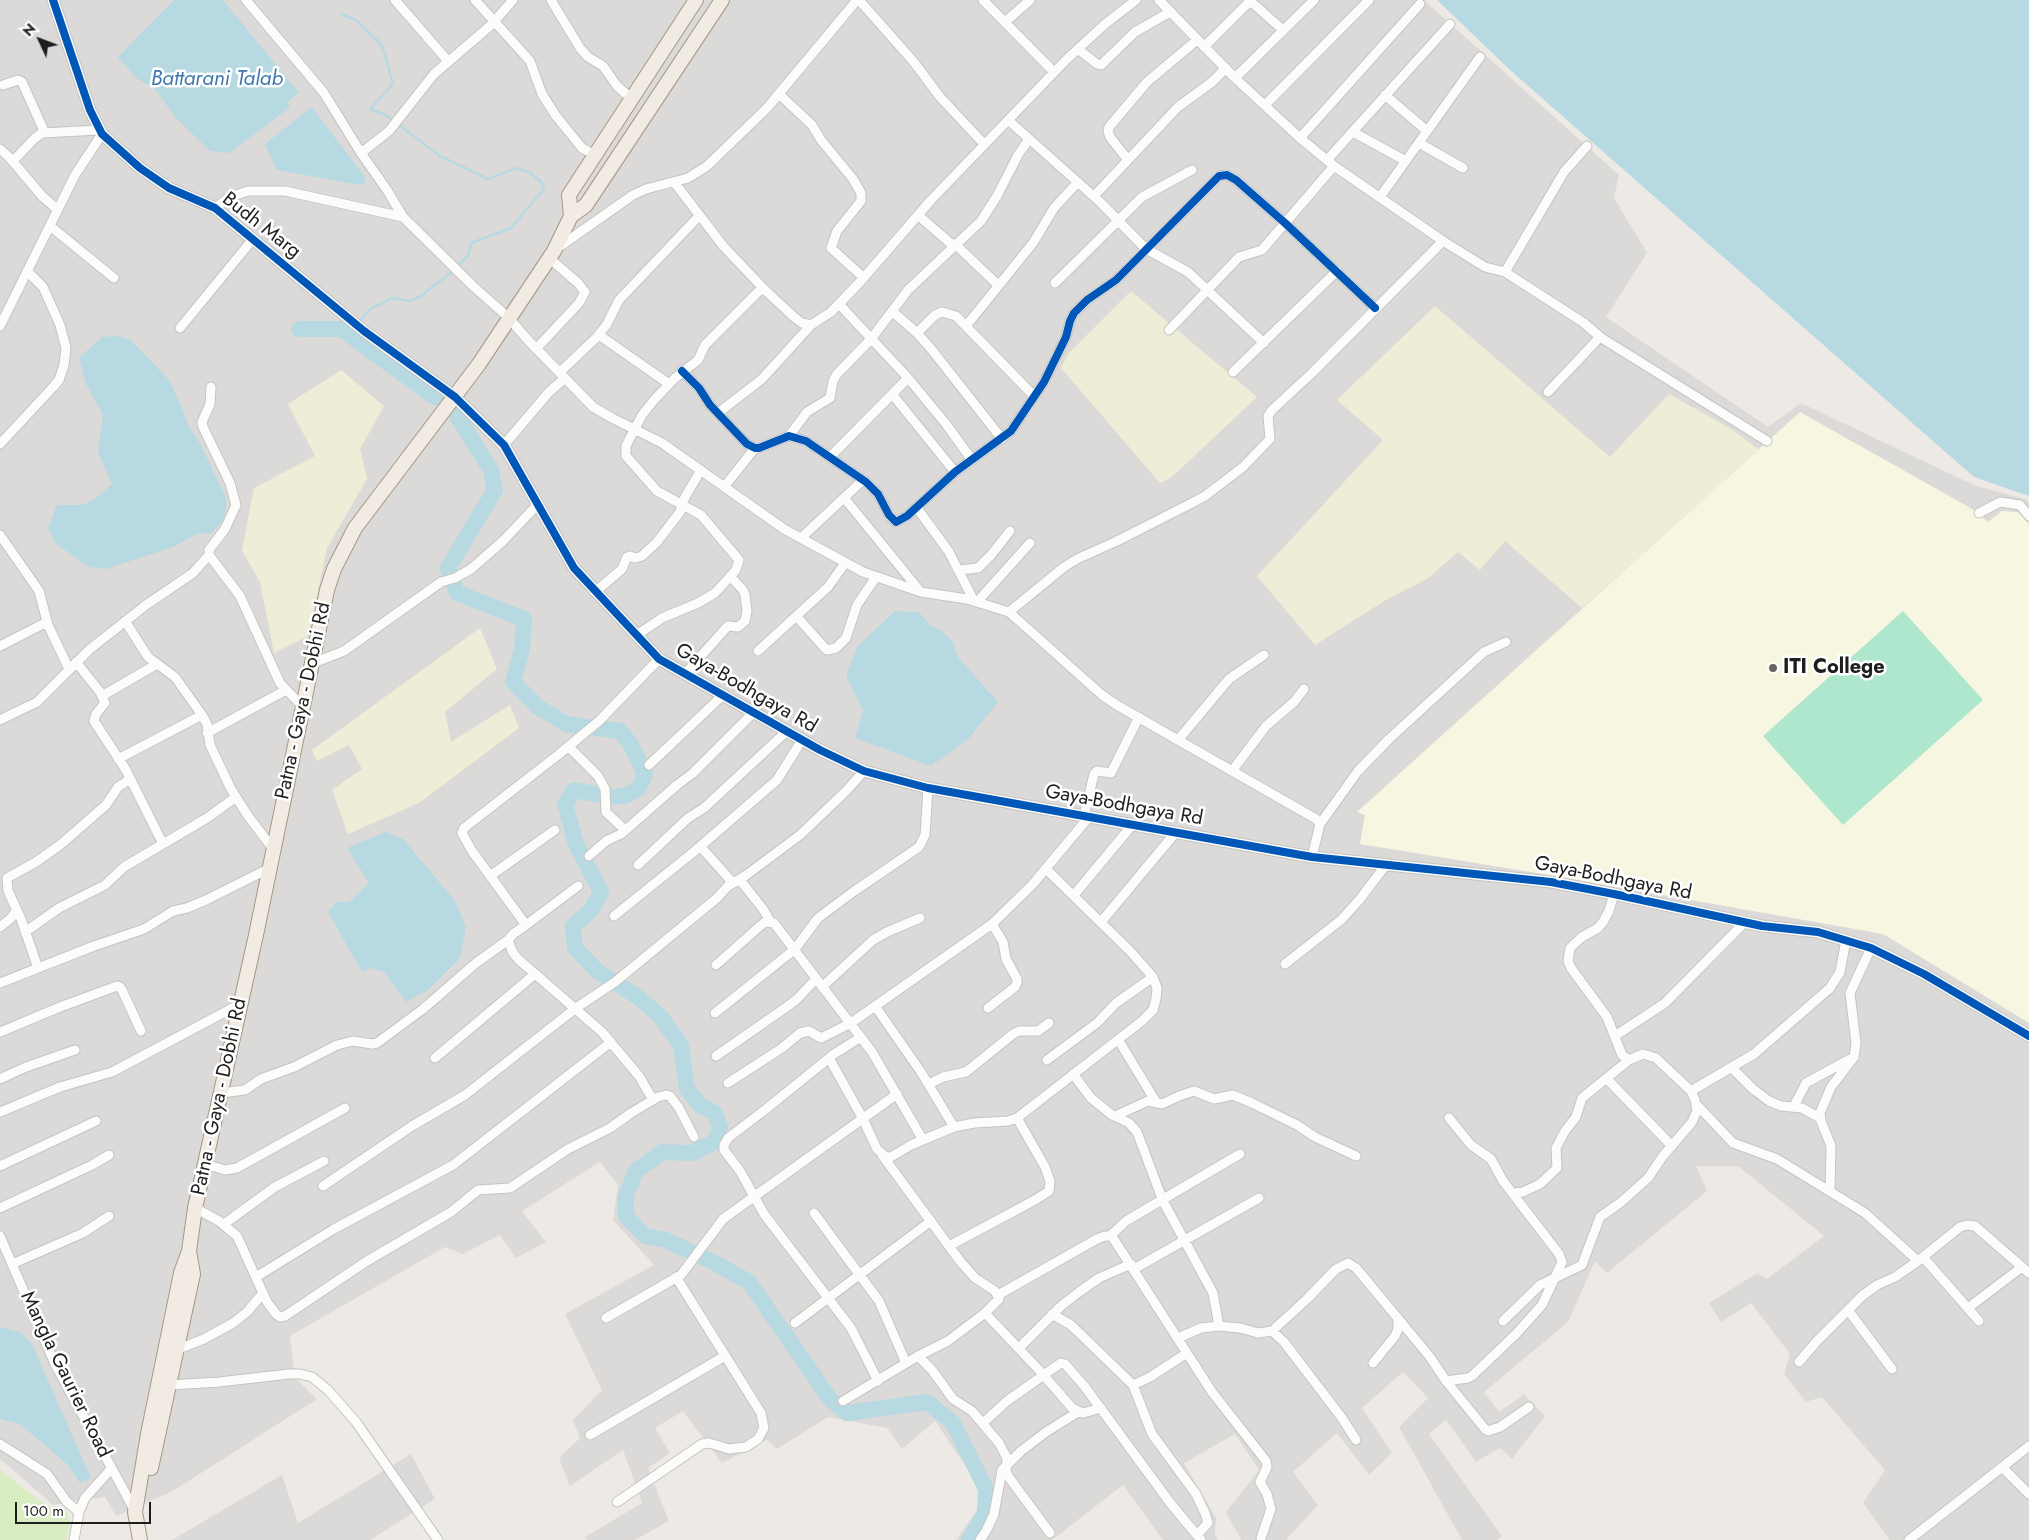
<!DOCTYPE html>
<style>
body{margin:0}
#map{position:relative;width:2029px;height:1540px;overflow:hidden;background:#edeae6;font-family:Jost,sans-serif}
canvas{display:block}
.north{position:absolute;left:15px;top:15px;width:50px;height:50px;-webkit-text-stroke:4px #fff;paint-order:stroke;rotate:313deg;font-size:14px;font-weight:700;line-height:20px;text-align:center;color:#1e1e1e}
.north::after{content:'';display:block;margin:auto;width:18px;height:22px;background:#1e1e1e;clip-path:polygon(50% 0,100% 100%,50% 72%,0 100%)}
.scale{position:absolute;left:15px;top:1502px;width:136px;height:22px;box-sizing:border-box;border:2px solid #1e1e1e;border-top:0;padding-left:6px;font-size:15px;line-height:18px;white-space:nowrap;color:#1e1e1e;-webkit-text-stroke:4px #fff;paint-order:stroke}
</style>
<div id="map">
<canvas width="2029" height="1540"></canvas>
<div class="north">N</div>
<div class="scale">100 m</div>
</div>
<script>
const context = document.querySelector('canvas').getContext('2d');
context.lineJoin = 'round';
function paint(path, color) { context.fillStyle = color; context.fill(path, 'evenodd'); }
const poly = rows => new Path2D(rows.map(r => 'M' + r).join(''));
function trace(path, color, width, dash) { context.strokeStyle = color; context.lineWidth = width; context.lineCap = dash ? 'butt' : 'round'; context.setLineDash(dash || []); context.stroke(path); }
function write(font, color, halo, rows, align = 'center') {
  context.font = font + ' Jost,sans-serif'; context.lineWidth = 5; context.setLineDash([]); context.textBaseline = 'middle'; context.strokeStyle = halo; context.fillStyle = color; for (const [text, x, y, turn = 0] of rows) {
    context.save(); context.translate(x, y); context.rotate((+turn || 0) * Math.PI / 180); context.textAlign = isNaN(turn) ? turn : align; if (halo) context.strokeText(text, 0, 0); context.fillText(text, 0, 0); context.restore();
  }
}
paint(poly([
 [0,0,1424,0,1619,175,1614,198,1647,253,1606,317,1768,427,1801,403,1976,486,2025,499,2029,503,2029,1540,1890,1540,1863,1503,1885,1470,1822,1397,1806,1402,1784,1374,1790,1354,1751,1303,1721,1322,1709,1303,1757,1273,1767,1279,1824,1236,1738,1166,1696,1166,1707,1191,1607,1273,1595,1261,1568,1322,1484,1392,1499,1412,1524,1394,1545,1416,1512,1459,1500,1448,1476,1462,1446,1420,1429,1434,1502,1536,1497,1540,1462,1540,1399,1427,1428,1398,1403,1372,1362,1408,1392,1453,1369,1475,1337,1433,1293,1472,1318,1505,1286,1540,1241,1540,1226,1512,1259,1470,1235,1434,1184,1463,1216,1518,1215,1534,1218,1540,1163,1540,1123,1485,1052,1540,956,1540,981,1504,977,1483,935,1421,902,1449,887,1428,828,1417,777,1449,767,1440,722,1463,683,1411,655,1428,670,1453,648,1468,669,1521,635,1540,587,1540,585,1537,642,1503,623,1450,570,1486,559,1458,580,1438,573,1420,602,1390,565,1314,654,1265,613,1220,618,1185,600,1162,522,1211,546,1242,516,1258,500,1235,463,1254,445,1247,290,1336,295,1378,317,1399,173,1491,116,1516,105,1497,53,1505,0,1459],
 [411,1454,435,1499,370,1540,172,1540,282,1475,298,1523]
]), '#dcdad8');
paint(poly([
 [1800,412,1974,510,1988,522,2002,511,2018,512,2029,524,2029,1023,1883,934,1555,876,1360,844,1365,815,1357,812]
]), '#f7f6e1');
paint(poly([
 [1131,291,1257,397,1172,477,1160,483,1061,368,1069,353],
 [1435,306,1610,457,1669,394,1733,430,1759,450,1582,608,1505,541,1480,570,1458,552,1427,579,1389,598,1315,645,1257,576,1383,440,1337,400],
 [341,370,384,406,360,449,367,479,327,548,308,636,274,653,260,582,242,551,254,488,315,456,288,404],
 [480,628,497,669,445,712,451,742,510,705,519,728,419,803,348,834,332,790,362,769,349,745,317,761,312,750]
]), '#eeedd8');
paint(poly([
 [0,1470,52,1510,66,1509,70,1523,66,1540,0,1540]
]), '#d9ecc2');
paint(poly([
 [1903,611,1983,700,1843,825,1763,736]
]), '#aee7ce');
paint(poly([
 [174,0,223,0,299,93,287,102,290,107,229,153,210,151,176,118,155,89,136,78,118,57],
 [1437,0,2029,0,2029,496,1974,477,1510,70],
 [312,107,364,176,366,181,363,184,360,185,277,170,265,144],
 [118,336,131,340,170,381,189,426,201,445,227,500,224,519,211,534,199,533,173,547,106,569,89,567,56,544,48,528,57,505,82,505,94,500,112,484,98,452,103,415,85,382,79,358,102,337],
 [895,611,919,612,930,626,941,630,953,642,957,656,998,702,969,738,931,766,855,738,863,711,846,676,857,647],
 [386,832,403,839,456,902,466,928,460,958,428,990,406,1002,384,972,370,968,362,972,328,912,336,902,349,902,369,883,347,848],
 [0,1327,20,1332,32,1344,91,1478,80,1483,67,1464,20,1424,0,1419]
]), '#b7d9e2');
trace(poly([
 [341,14,356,20,382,45,393,84,370,109,386,115,440,156,488,179,517,168,531,173,542,183,544,189,511,228,471,243,468,256,457,267],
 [358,323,372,308,393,298,409,301,421,296,454,270],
 [348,335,354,327]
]), '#b7d9e2', 2.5);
trace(poly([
 [299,329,341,329,435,397],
 [455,413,491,470,495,490,448,568,457,593,524,619,522,649,513,682,538,707,566,724,620,731,631,745,645,774,639,788,625,796,610,797,574,790,565,804,576,844,601,892,591,910,573,926,575,948,597,971,638,997,660,1016,681,1045,687,1089,700,1105,715,1113,720,1127,715,1142,693,1153,662,1152,636,1171,626,1195,626,1216,645,1236,666,1240,715,1263,749,1282,830,1399,847,1413,927,1402,953,1423,986,1489,985,1514,969,1540]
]), '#b7d9e2', 16);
const minor = poly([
 [395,0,448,61],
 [475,0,530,61,542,94,556,116,582,148,595,155],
 [551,0,580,48,588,57,603,66,617,86,631,98],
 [859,0,913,61,940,97,984,144],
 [983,0,1054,72],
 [1159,0,1235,78,1300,138,1334,166,1443,241,1485,267,1505,272,1584,323,1600,337,1767,441],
 [1249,0,1283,30],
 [1005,22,1030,0],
 [1204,47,1251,0],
 [1078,49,1097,64,1101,65,1135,32,1170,12],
 [1235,78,1314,0],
 [3,85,18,80,22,82,45,133],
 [779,94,812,125,821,140,853,179,861,193,861,201,837,231,831,248,864,278],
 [1385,95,1427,131],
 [1265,105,1369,0],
 [1008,120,1100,202,1146,249,1188,272,1264,343],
 [1353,132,1406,161],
 [1300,138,1420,4],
 [1419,143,1463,168],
 [0,149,9,157,42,196,58,210],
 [361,153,389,131,434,74,491,25,513,0],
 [1128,160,1110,137,1108,131,1109,127,1147,82,1197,40],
 [1327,160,1450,24],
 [13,161,35,138,42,133,99,130],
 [674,182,724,247,766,291,794,317,802,323,811,325,831,312,860,282,931,200,1066,60,1105,24,1136,0],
 [1094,196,1178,107,1212,82,1226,68],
 [1380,197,1480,57],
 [215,208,230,197,248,191,285,191,403,217,387,190,361,153,324,93,246,0],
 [918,215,950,243,956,245,998,285],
 [403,217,473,286,509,318,526,338,593,407,612,418,662,443,784,529,863,572,921,592,967,599,1009,612,1064,567,1077,559,1117,541,1190,504,1205,496,1243,467,1270,439,1268,416,1272,410,1313,372,1443,241],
 [50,226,114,278],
 [556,249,633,195,646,189,688,178,707,166,767,108,857,0],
 [1505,272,1564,172,1587,146],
 [1055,283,1142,197,1192,170],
 [839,304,908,378,946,424,972,460],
 [892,311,917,333,932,350,1002,439],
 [0,326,75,175,102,134],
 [966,326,1033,243,1054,208,1078,182],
 [180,328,253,239],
 [1169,330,1239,257,1262,250,1334,166],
 [917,333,935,315,942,312,956,316,1034,396],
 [599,335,669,384],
 [536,349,579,303,585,292,578,283,549,258],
 [682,371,699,388,710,405,747,444,755,448,759,448,789,436,806,441,866,482,878,494,889,515,896,522,907,516,955,472,1011,431,1044,382,1066,337,1070,321,1074,313,1087,300,1116,280,1219,176,1227,175,1236,180,1285,223,1375,308],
 [560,372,597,337,607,324,619,300,699,216],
 [1233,372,1337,271],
 [211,387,210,404,202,422,203,427,230,483,236,505,225,529,209,550,209,555,240,596,280,683,303,707],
 [1548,392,1600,337],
 [892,394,955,472],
 [718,413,762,379,811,325],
 [789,436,807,412,830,398,833,381,837,374,871,339,908,290,981,221,997,196,1018,155,1029,139],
 [0,444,54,386,59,380,64,365,66,348,60,325,43,287,27,271],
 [504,445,549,392,565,378],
 [830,457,908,378],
 [724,487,755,448],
 [845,499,920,591],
 [917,508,949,552,974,601],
 [1979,513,2000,502,2020,505,2029,516],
 [0,535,39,591,48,625,69,669],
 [801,538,863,480],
 [959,570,978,568,991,555,1010,531],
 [595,592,622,569,627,557,630,556,635,558,642,556,657,542,680,512,685,497,701,470],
 [977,602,1030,543],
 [1009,612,1102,695,1115,704,1316,819,1320,824,1312,857],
 [797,617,824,647,827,650,836,648,846,638,857,605,876,577],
 [125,621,148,657,175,677,202,715,207,724,210,745,231,789,248,816,274,850],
 [637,635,662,618,698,603,715,593,736,570,739,560,701,515,657,491,626,456,626,446,642,415,654,400,675,378,698,360,705,345,762,288],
 [0,646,47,622],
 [758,651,828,587,845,563],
 [76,662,100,692,105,703,96,714,94,721,126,770,163,844],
 [313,663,344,651,441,582,455,578,471,569,503,541,537,505],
 [685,674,725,629,728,626,738,627,745,621,747,611,745,595,743,590,731,577],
 [102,696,157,664],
 [0,720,37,702,90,649,146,605,193,573,209,555],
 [207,733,286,690],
 [1178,740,1229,679,1264,655],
 [569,747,598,776,605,789,606,812,625,830],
 [118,759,202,715],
 [649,765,723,695],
 [1232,771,1266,726,1294,702,1304,689],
 [1084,816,1094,774,1097,771,1111,773,1139,717],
 [1320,824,1358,771,1389,739,1484,652,1506,642],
 [700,846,733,883],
 [589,856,606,841,621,834,677,785,693,773,754,712],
 [638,865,688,818,704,808,787,731],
 [490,876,555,830],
 [740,880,763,909,770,921],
 [1074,895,1133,824],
 [614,916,696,850,777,780,802,740],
 [1101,922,1176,832],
 [526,925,578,886],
 [0,927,11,918,17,910],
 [25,932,59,908,105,885,124,867,207,818,236,797],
 [1285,964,1341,920,1360,899,1385,866],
 [716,965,760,926,765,922,774,923,872,1052,923,1140],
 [38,968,21,919,8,891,7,878,36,862,60,845,106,805,118,787,130,779],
 [0,983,94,946,144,929,173,911,187,908,206,900,270,868],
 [822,987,873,940,887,932,920,918],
 [875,1006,921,1072,954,1127],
 [988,1008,1015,987,1017,983,1017,979,1006,959,1003,942,992,924],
 [715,1013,795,949,818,918,853,892,919,847,925,835,928,788],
 [0,1032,60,1007,117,986,120,987,122,990,141,1031],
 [1615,1036,1665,1003,1745,922],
 [861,1037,834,1054,766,1109,728,1138,724,1145,724,1150,740,1171,764,1214,851,1328,878,1381],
 [1119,1041,1156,1102],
 [716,1056,788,1006,797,999,816,979],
 [435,1058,535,974],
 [829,1058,862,1117,877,1149,886,1157,891,1157,911,1145,954,1127,974,1123,1008,1121,1017,1118,1142,1021,1153,1010,1156,999,1157,988,1153,977,1130,951,1046,869],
 [1047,1060,1097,1023,1116,1003,1153,977],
 [1732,1068,1753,1089,1769,1101,1781,1106,1802,1108,1820,1118],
 [1073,1074,1091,1098,1112,1115,1129,1123,1137,1132,1163,1201,1213,1293,1219,1326],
 [0,1079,26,1067,75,1050],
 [1607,1079,1672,1146],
 [728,1083,782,1048,800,1033,809,1031,821,1038,851,1023,992,924,1032,885,1089,817],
 [929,1084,943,1077,966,1072,1013,1034,1019,1031,1038,1031,1049,1023],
 [1691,1091,1754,1054,1830,988,1840,972,1846,940],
 [221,1093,245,1090,261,1079,294,1067,337,1045,353,1041,372,1044,377,1043,423,1009,476,963,508,940],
 [653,1100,639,1076,602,1032,518,959,512,951,508,940,513,934,526,925,472,851,462,833,464,828,558,755,599,721,659,659],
 [1697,1105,1733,1143,1777,1159,1865,1213,1918,1261],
 [1794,1106,1806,1083,1850,1059],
 [0,1112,60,1087,112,1072,240,1004],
 [1115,1116,1148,1101,1162,1104,1179,1096,1194,1091,1214,1099,1233,1095,1252,1103,1297,1125,1315,1137,1356,1156],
 [205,1164,225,1170,237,1168,345,1108],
 [0,1166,96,1121],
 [323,1186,412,1126,465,1095,576,1008,615,982,717,898,728,886,745,876,800,835,846,791,864,771],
 [1830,1191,1831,1146,1821,1121,1820,1113,1831,1087,1854,1057,1856,1043,1850,993,1871,948],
 [1513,1193,1523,1192,1540,1184,1557,1168,1556,1148,1565,1131,1576,1117,1582,1098,1629,1060],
 [0,1208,92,1165,109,1155],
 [195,1208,219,1221,237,1236,267,1302,276,1314,280,1317,285,1316,367,1261,451,1212,478,1190,510,1188,568,1149,610,1128,631,1113,658,1097,666,1095,670,1096,679,1108,694,1137],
 [814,1213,879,1301,906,1363],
 [224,1224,275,1187,324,1161],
 [0,1236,55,1364,135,1511],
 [1110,1236,1126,1221,1240,1154],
 [949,1246,1035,1200,1049,1191,1050,1181,1045,1167,1017,1118],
 [1923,1257,1979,1321],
 [12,1264,83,1233,109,1216],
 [1134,1269,1259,1198],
 [256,1277,334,1229,453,1165,611,1042],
 [998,1295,1097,1239,1105,1236,1110,1236,1113,1238,1212,1392,1266,1461,1267,1467,1260,1482,1267,1494,1271,1509,1261,1538],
 [1968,1308,2022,1267],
 [1848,1310,1892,1369],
 [985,1313,1039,1370,1073,1409,1083,1413,1101,1408],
 [1052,1314,1071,1325,1133,1385,1152,1434,1196,1494,1205,1513,1208,1523,1197,1535],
 [606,1318,681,1275,723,1219,897,1094],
 [1503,1321,1540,1285,1582,1265,1600,1217,1620,1203,1648,1178,1663,1156,1692,1122,1697,1111,1695,1100,1691,1091,1656,1058,1643,1054,1629,1060,1622,1055,1607,1017,1571,968,1568,961,1570,948,1582,937,1598,928,1603,922,1609,911,1614,894],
 [795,1323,931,1221],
 [1272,1331,1307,1299,1336,1269,1348,1263,1356,1268,1362,1275,1430,1357,1446,1381,1485,1429,1488,1431,1500,1427,1529,1407],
 [1178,1338,1201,1328,1219,1326,1240,1328,1258,1333,1272,1331,1284,1342,1342,1418,1356,1440],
 [1019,1348,1061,1306,1079,1292,1099,1278,1131,1264],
 [176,1350,204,1339,233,1323,247,1312,263,1293],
 [918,1356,932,1370,953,1399,972,1411,999,1443,1007,1458,1006,1471,1008,1476,1050,1533],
 [1799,1362,1817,1341,1862,1296,1877,1285,1895,1277,1918,1261,1960,1227,1967,1225,1975,1226,2029,1273],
 [1373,1363,1395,1336,1398,1329,1398,1318],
 [1446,1381,1468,1378,1472,1376,1516,1334,1542,1305,1562,1262,1559,1254,1503,1181,1491,1159,1471,1145,1449,1118],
 [169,1385,219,1382,289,1374,300,1374,312,1377,328,1390,356,1422,438,1540],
 [1133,1385,1150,1377,1187,1353],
 [843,1401,918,1356,948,1341,985,1313,999,1299,995,1291,975,1278,960,1261,882,1155],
 [983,1423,1007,1401,1055,1367,1061,1363,1065,1364,1085,1387,1171,1504,1201,1540],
 [590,1435,725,1356],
 [0,1444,47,1474,67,1502,79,1512],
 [2002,1467,2029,1494],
 [617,1502,702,1444,709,1443,729,1449,746,1447,758,1439,764,1428,761,1413,676,1277],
 [74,1540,79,1512,85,1498,111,1469],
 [980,1540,986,1531,994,1514,1002,1470,1021,1451,1046,1432,1078,1412],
 [1909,1540,2029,1446]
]);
const tertiary = poly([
 [53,0,90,110,102,134,140,168,169,188,215,208,364,331,455,397,504,445,574,568,659,659,820,750,864,771,928,788,1312,857,1551,882,1614,894,1762,926,1818,932,1871,948,1924,974,2029,1036]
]);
const primary = poly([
 [571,216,569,195,696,0],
 [151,1468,193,1274,189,1251],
 [140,1540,135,1512,148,1434,181,1273,189,1251,195,1208,256,935,327,590,334,569,355,528,479,364,554,251,571,216,586,205,722,0]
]);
trace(minor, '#c5c4c2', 11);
trace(tertiary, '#c5c4c2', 13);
trace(primary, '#a39882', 16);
trace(minor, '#fcfcfb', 9);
trace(tertiary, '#fcfcfb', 11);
trace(primary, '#f1ebe3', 14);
trace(poly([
 [53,0,90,110,102,134,140,168,169,188,215,208,364,331,455,397,504,445,574,568,659,659,820,750,864,771,928,788,1312,857,1551,882,1614,894,1762,926,1818,932,1871,948,1924,974,2029,1036],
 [682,371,699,388,710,405,747,444,755,448,759,448,789,436,806,441,866,482,878,494,889,515,896,522,907,516,955,472,1011,431,1044,382,1066,337,1070,321,1074,313,1087,300,1116,280,1219,176,1227,175,1236,180,1285,223,1375,308]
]), '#0057b8', 8);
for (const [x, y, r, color] of [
 [1773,668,5,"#666564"]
]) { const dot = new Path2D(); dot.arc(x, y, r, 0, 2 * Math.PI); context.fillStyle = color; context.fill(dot); trace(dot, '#fff', 2); }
write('20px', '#1e1e1e', '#fff', [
 ["Budh Marg",261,226,38],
 ["Gaya-Bodhgaya Rd",746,689,30],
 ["Patna - Gaya - Dobhi Rd",304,701,-78],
 ["Gaya-Bodhgaya Rd",1124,806,10],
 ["Gaya-Bodhgaya Rd",1613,879,11],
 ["Patna - Gaya - Dobhi Rd",220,1097,-78],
 ["Mangla Gaurier Road",65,1375,64]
]);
write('bold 20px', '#1e1e1e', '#fff', [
 ["ITI College",1783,668]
], 'left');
write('italic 21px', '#4077ad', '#fff', [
 ["Battarani Talab",217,80]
]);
</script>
